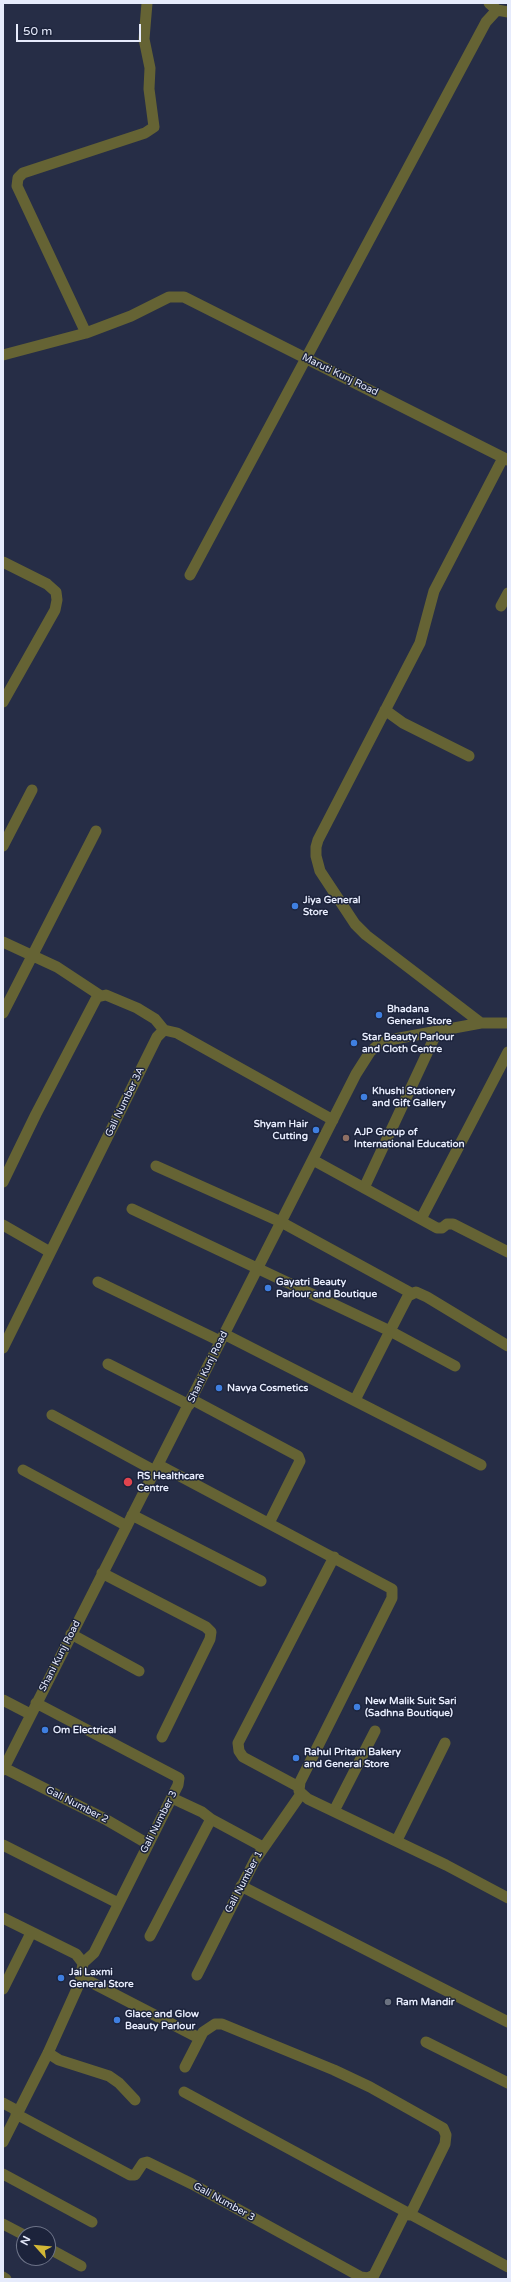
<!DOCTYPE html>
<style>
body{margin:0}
#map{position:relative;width:511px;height:2282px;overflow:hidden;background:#262d46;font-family:"Varela Round",sans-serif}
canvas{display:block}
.frame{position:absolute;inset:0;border:4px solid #e6ebfc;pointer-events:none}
.north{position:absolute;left:16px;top:2226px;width:40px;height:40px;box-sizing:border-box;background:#1c233b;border:1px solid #6d7388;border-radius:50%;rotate:297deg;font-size:11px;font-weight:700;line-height:16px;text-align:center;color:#e6ebfc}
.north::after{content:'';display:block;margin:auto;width:14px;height:18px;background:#d2b736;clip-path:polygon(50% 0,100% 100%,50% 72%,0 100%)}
.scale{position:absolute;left:16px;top:24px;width:125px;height:18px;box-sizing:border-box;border:2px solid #e6ebfc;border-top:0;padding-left:5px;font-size:12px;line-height:14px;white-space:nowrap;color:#e6ebfc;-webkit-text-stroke:3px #1c233b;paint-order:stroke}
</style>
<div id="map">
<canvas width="511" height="2282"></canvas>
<div class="frame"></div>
<div class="north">N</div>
<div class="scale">50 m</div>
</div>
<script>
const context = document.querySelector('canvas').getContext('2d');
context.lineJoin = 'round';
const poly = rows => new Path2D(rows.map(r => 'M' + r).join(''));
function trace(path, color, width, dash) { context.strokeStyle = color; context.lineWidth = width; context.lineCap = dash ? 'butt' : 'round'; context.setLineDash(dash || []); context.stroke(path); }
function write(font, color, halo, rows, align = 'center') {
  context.font = font + ' "Varela Round",sans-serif'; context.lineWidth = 3; context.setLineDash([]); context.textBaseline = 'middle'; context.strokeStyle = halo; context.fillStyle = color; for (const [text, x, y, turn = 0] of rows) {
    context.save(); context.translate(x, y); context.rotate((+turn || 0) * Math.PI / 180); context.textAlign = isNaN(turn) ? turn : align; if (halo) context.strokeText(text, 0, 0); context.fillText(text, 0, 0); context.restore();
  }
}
trace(poly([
 [489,3,497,10],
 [86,333,17,186,18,178,23,173,145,133,154,127,149,89,150,68,144,39,147,3],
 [3,355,86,333,131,316,169,297,184,297,508,460],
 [3,562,47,584,56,592,57,600,55,610,3,702],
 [190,575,486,22,497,10,508,12],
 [501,606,508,593],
 [385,710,403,723,469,756],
 [3,846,32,790],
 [3,942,57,967,101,996],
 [3,1013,96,831],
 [481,1023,366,935,355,924,320,871,316,856,316,847,318,840,420,643,434,591,503,458],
 [313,1160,437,1228,442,1228,447,1224,453,1224,508,1252],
 [156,1166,281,1222,411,1293],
 [3,1182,36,1114,97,997,106,995,137,1008,155,1019,164,1030],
 [364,1188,437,1032],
 [132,1209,390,1331,408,1296,416,1292,427,1297,508,1346],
 [421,1219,508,1052],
 [3,1225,50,1252],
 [98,1282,220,1341],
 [224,1334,481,1465],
 [3,1348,157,1037,164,1030,177,1033,333,1120],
 [108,1364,189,1405],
 [191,1399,298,1456,300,1461,269,1523],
 [355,1400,390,1331,455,1366],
 [52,1415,155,1471],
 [159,1465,392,1589,392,1598,300,1782,299,1791,308,1799,446,1865,508,1898],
 [23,1470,127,1526],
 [132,1515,261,1581],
 [102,1573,206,1627,211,1632,210,1639,162,1737],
 [71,1634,139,1671],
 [3,1700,30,1714],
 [36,1703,179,1778,178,1785,94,1953,83,1963],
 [4,1768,105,1819,148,1844],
 [3,1770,281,1222,356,1074,370,1052,379,1044,389,1040,481,1023,508,1023],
 [299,1787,243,1757,239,1751,238,1743,334,1557],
 [172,1798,202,1812,211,1819],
 [334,1811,375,1731],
 [397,1840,445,1743],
 [3,1845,118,1903],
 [241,1886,508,2022],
 [3,1918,76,1954,83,1963,80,1982,48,2053,3,2142],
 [150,1936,211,1819,263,1847],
 [197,1975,255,1860,301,1794],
 [81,1977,199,2038],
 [3,1989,31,1933],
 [426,2042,508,2083],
 [48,2053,59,2060,109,2076,119,2083,135,2100],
 [185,2067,203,2032,215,2024,222,2024,334,2070,370,2087,443,2128,446,2135,445,2144,410,2215],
 [184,2092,508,2267],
 [3,2103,18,2111],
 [16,2114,130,2175,135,2175,143,2163,147,2162,192,2184,361,2277,368,2278,374,2275,405,2213],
 [3,2174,92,2222],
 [3,2224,24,2235],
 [48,2248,81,2266],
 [3,2277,6,2279]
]), '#656334', 11);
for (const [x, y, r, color] of [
 [295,906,4,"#3f7fe0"],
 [379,1015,4,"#3f7fe0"],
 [354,1043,4,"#3f7fe0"],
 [364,1097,4,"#3f7fe0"],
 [316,1130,4,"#3f7fe0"],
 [346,1138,4,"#8d6e63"],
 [268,1288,4,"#3f7fe0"],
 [219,1388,4,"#3f7fe0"],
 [128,1482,5,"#e0444e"],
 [357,1707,4,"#3f7fe0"],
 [45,1730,4,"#3f7fe0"],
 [296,1758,4,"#3f7fe0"],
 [61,1978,4,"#3f7fe0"],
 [388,2002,4,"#6b7280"],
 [117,2020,4,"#3f7fe0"]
]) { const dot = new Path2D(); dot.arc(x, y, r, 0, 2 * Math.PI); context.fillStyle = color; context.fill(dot); trace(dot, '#1c233b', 1.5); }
write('10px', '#e6ebfc', '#1c233b', [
 ["Maruti Kunj Road",340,375,26],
 ["Gali Number 3A",125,1102,-64],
 ["Shani Kunj Road",208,1367,-64],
 ["Shani Kunj Road",60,1656,-63],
 ["Gali Number 2",77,1805,27],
 ["Gali Number 3",159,1822,-63],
 ["Gali Number 1",244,1882,-62],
 ["Gali Number 3",224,2202,29]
]);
write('bold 10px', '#e6ebfc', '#1c233b', [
 ["Jiya General",303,900],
 ["Store",303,912],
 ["Bhadana",387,1009],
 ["General Store",387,1021],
 ["Star Beauty Parlour",362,1037],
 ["and Cloth Centre",362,1049],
 ["Khushi Stationery",372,1091],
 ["and Gift Gallery",372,1103],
 ["Shyam Hair",308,1124,"right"],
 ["Cutting",308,1136,"right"],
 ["AJP Group of",354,1132],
 ["International Education",354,1144],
 ["Gayatri Beauty",276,1282],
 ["Parlour and Boutique",276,1294],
 ["Navya Cosmetics",227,1388],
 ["RS Healthcare",137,1476],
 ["Centre",137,1488],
 ["New Malik Suit Sari",365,1701],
 ["(Sadhna Boutique)",365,1713],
 ["Om Electrical",53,1730],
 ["Rahul Pritam Bakery",304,1752],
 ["and General Store",304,1764],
 ["Jai Laxmi",69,1972],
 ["General Store",69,1984],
 ["Ram Mandir",396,2002],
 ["Glace and Glow",125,2014],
 ["Beauty Parlour",125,2026]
], 'left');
</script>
